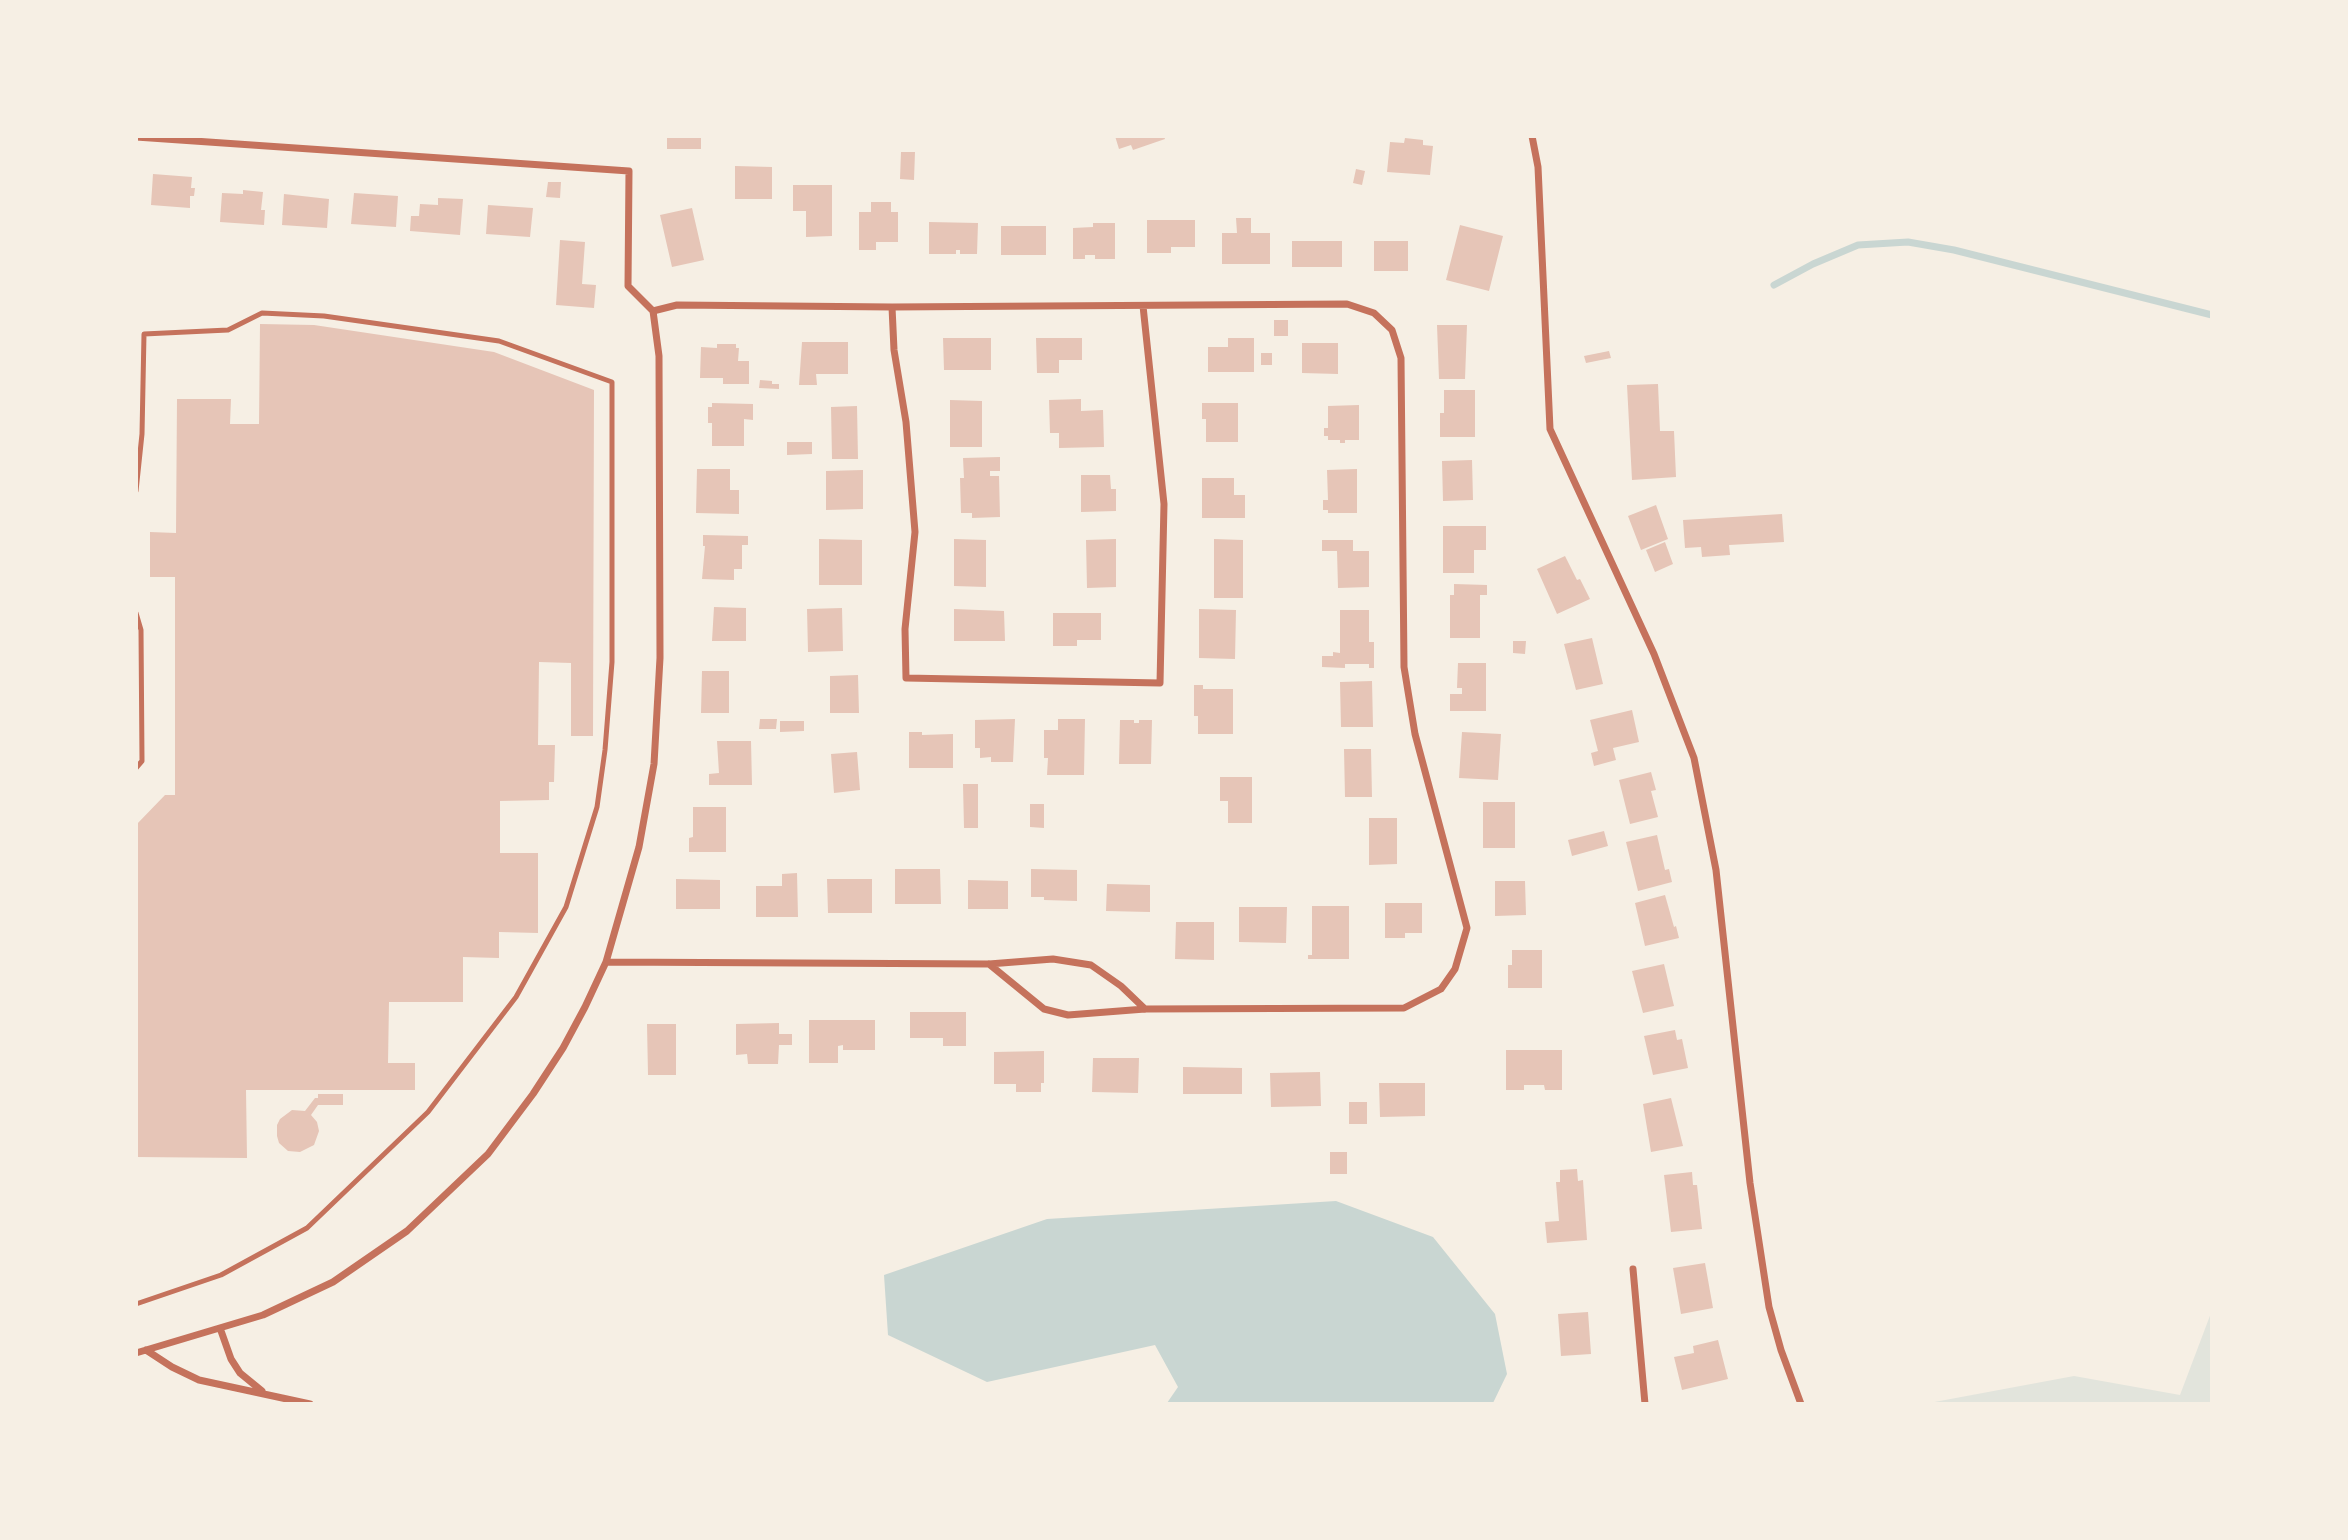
<!DOCTYPE html>
<style>
body{margin:0}
#map{position:relative;width:2348px;height:1540px;overflow:hidden;background:#f6efe4;font-family:Lora,serif}
canvas{display:block}
.frame{position:absolute;inset:0;border:138px solid #f6efe4;pointer-events:none}
</style>
<div id="map">
<canvas width="2348" height="1540"></canvas>
<div class="frame"></div>
</div>
<script>
const context = document.querySelector('canvas').getContext('2d');
context.lineJoin = 'round';
function paint(path, color) { context.fillStyle = color; context.fill(path, 'evenodd'); }
const poly = rows => new Path2D(rows.map(r => 'M' + r).join(''));
function trace(path, color, width, dash) { context.strokeStyle = color; context.lineWidth = width; context.lineCap = dash ? 'butt' : 'round'; context.setLineDash(dash || []); context.stroke(path); }
paint(poly([
 [2211,1313,2211,1403,1929,1403,2074,1376,2180,1395]
]), '#e2e4dc');
paint(poly([
 [1336,1201,1433,1237,1495,1314,1507,1374,1493,1403,1167,1403,1178,1387,1155,1345,987,1382,888,1335,884,1275,1047,1219]
]), '#c9d6d2');
trace(poly([
 [1774,285,1813,264,1858,245,1908,242,1954,250,2212,315]
]), '#c9d6d2', 7);
paint(poly([
 [667,136,701,136,701,149,667,149],
 [1115,136,1164,136,1165,139,1133,150,1131,145,1119,149],
 [1405,138,1423,140,1423,145,1433,146,1430,175,1387,172,1390,142,1404,143],
 [901,152,915,152,914,180,900,179],
 [735,166,772,167,772,199,735,199],
 [1356,169,1365,171,1362,185,1353,183],
 [153,174,192,177,191,188,195,188,194,196,190,196,190,208,151,205],
 [548,182,561,182,560,198,546,197],
 [793,185,832,185,832,236,806,237,806,211,793,211],
 [243,190,263,192,261,210,265,210,264,225,220,222,222,193,243,194],
 [354,193,398,196,396,227,351,224],
 [284,194,329,199,327,228,282,225],
 [438,198,463,199,460,235,410,231,411,216,419,216,420,204,438,205],
 [871,202,891,202,891,212,898,212,898,242,876,242,876,250,859,250,859,212,871,212],
 [488,205,533,208,530,237,486,234],
 [692,208,704,260,672,267,660,215],
 [1236,218,1251,218,1251,233,1270,233,1270,264,1222,264,1222,233,1237,233],
 [1147,220,1195,220,1195,247,1171,247,1171,253,1147,253],
 [929,222,978,223,977,254,960,254,960,250,956,250,956,254,929,254],
 [1093,223,1115,223,1115,259,1095,259,1095,255,1085,255,1085,259,1073,259,1073,228,1093,227],
 [1460,225,1503,236,1489,291,1446,280],
 [1001,226,1046,226,1046,255,1001,255],
 [560,240,585,242,582,284,596,285,594,308,556,305],
 [1292,241,1342,241,1342,267,1292,267],
 [1374,241,1408,241,1408,271,1374,271],
 [1274,320,1288,320,1288,336,1274,336],
 [260,324,314,325,494,352,594,390,593,736,571,736,571,663,539,662,538,745,555,745,554,782,549,782,549,800,500,801,500,853,538,853,538,933,499,932,499,958,463,957,463,1002,389,1002,388,1063,415,1063,415,1090,246,1090,247,1158,136,1157,136,825,165,795,175,795,175,577,150,577,150,532,176,533,177,399,231,399,230,424,259,424],
 [1437,325,1467,325,1465,379,1439,379],
 [943,338,991,338,991,370,944,370],
 [1036,338,1082,338,1082,360,1059,360,1059,373,1037,373],
 [1228,338,1254,338,1254,372,1208,372,1208,347,1228,347],
 [802,342,848,342,848,374,816,374,817,385,799,385],
 [1302,343,1338,343,1338,374,1302,373],
 [717,344,736,344,736,348,739,348,738,361,749,361,749,384,723,384,723,378,700,378,701,347,717,348],
 [1609,351,1611,358,1586,363,1584,356],
 [1261,353,1272,353,1272,365,1261,365],
 [760,380,772,381,772,384,779,384,779,389,759,388],
 [1658,384,1660,431,1674,431,1676,477,1632,480,1627,385],
 [1444,390,1475,390,1475,437,1440,437,1440,413,1444,413],
 [1081,399,1081,411,1103,410,1104,447,1059,448,1059,433,1050,433,1049,400],
 [950,400,982,401,982,447,950,447],
 [712,403,753,404,753,420,744,419,744,446,712,446,712,423,708,423,708,407,712,407],
 [1202,403,1238,403,1238,442,1206,442,1206,419,1202,419],
 [1359,405,1359,440,1345,440,1345,443,1340,443,1340,440,1328,440,1328,436,1324,436,1324,428,1328,428,1328,406],
 [857,406,858,459,832,459,831,407],
 [787,442,812,442,812,454,787,455],
 [1000,457,1000,471,990,471,990,476,999,476,1000,517,972,518,972,513,961,513,960,478,964,478,963,458],
 [1472,460,1473,500,1443,501,1442,461],
 [697,469,730,469,730,490,739,490,739,514,696,513],
 [1357,469,1357,513,1328,513,1328,510,1323,510,1323,500,1328,500,1327,470],
 [863,470,863,509,826,510,826,471],
 [1081,475,1110,475,1111,489,1116,489,1116,511,1081,512],
 [1202,478,1234,478,1234,495,1245,495,1245,518,1202,518],
 [1656,505,1668,539,1641,550,1628,516],
 [1782,514,1784,542,1729,545,1730,555,1702,557,1701,547,1685,548,1683,520],
 [1443,526,1486,526,1486,550,1474,550,1474,573,1443,573],
 [703,535,748,536,748,545,742,545,742,569,734,569,734,580,702,579,705,546,703,546],
 [819,539,862,540,862,585,819,585],
 [954,539,986,540,986,587,954,586],
 [1116,539,1116,587,1087,588,1086,540],
 [1214,539,1243,540,1243,598,1214,598],
 [1322,540,1353,540,1353,551,1369,551,1369,587,1338,588,1337,551,1322,551],
 [1665,542,1673,564,1655,572,1646,550],
 [1565,556,1577,580,1580,579,1590,599,1557,614,1537,569],
 [1454,584,1487,585,1487,595,1480,595,1480,638,1450,638,1450,595,1454,595],
 [714,607,746,608,746,641,712,641],
 [842,608,843,651,808,652,807,609],
 [954,609,1004,611,1005,641,954,641],
 [1199,609,1236,610,1235,659,1199,658],
 [1340,610,1369,610,1369,642,1374,642,1374,668,1369,668,1369,664,1345,664,1345,668,1322,667,1322,656,1333,656,1333,652,1340,653],
 [1053,613,1101,613,1101,640,1077,640,1077,646,1053,646],
 [1592,638,1603,684,1576,690,1564,644],
 [1513,641,1526,641,1525,654,1513,653],
 [1458,663,1486,663,1486,711,1450,711,1450,694,1462,694,1462,688,1457,688],
 [702,671,729,671,729,713,701,713],
 [858,675,859,713,830,713,830,676],
 [1372,681,1373,727,1341,727,1340,682],
 [1194,685,1203,685,1203,689,1233,689,1233,734,1198,734,1198,716,1194,716],
 [1632,710,1639,742,1613,748,1616,760,1594,766,1591,753,1598,751,1590,720],
 [760,719,777,719,776,729,759,729],
 [1015,719,1013,762,991,762,991,757,980,758,980,748,975,748,975,720],
 [1058,719,1085,719,1084,775,1047,775,1048,758,1044,758,1044,730,1058,730],
 [1120,720,1134,720,1134,723,1139,723,1139,720,1152,720,1151,764,1119,764],
 [780,721,804,721,804,731,780,732],
 [909,732,922,732,922,735,953,734,953,768,909,768],
 [1462,732,1501,734,1498,780,1459,778],
 [717,741,751,741,752,785,709,785,709,774,719,773],
 [1344,749,1371,749,1372,797,1345,797],
 [857,752,860,790,834,793,831,754],
 [1651,772,1656,790,1651,791,1658,817,1630,824,1619,780],
 [1220,777,1252,777,1252,823,1228,823,1228,801,1220,801],
 [963,784,978,784,978,828,964,828],
 [1483,802,1515,802,1515,848,1483,848],
 [1030,804,1044,804,1044,828,1030,827],
 [693,807,726,807,726,852,689,852,689,838,693,837],
 [1369,818,1397,818,1397,864,1369,865],
 [1604,831,1608,846,1572,856,1568,840],
 [1657,835,1665,870,1669,869,1672,882,1638,891,1626,842],
 [895,869,940,869,941,904,895,904],
 [1031,869,1077,870,1077,901,1044,900,1044,897,1031,897],
 [797,873,798,917,756,917,756,886,782,886,782,874],
 [676,879,720,880,720,909,676,909],
 [827,879,872,879,872,913,828,913],
 [968,880,1008,881,1008,909,968,909],
 [1495,881,1525,881,1526,915,1495,916],
 [1107,884,1150,885,1150,912,1106,911],
 [1665,895,1674,927,1676,926,1679,938,1645,946,1635,903],
 [1385,903,1422,903,1422,933,1405,933,1405,938,1385,938],
 [1312,906,1349,906,1349,959,1308,959,1308,955,1312,955],
 [1239,907,1287,907,1286,943,1239,942],
 [1176,922,1214,922,1214,960,1175,959],
 [1512,950,1542,950,1542,988,1508,988,1508,965,1512,965],
 [1664,964,1674,1006,1643,1013,1632,971],
 [910,1012,966,1012,966,1046,943,1046,943,1038,910,1038],
 [809,1020,875,1020,875,1050,843,1050,843,1045,838,1046,838,1063,809,1063],
 [779,1023,779,1034,792,1034,792,1045,779,1045,778,1064,748,1064,747,1054,736,1055,736,1024],
 [647,1024,676,1024,676,1075,648,1075],
 [1675,1030,1677,1040,1682,1039,1688,1068,1653,1075,1644,1036],
 [1506,1050,1562,1050,1562,1090,1545,1090,1544,1085,1524,1085,1524,1090,1506,1090],
 [1044,1051,1044,1083,1041,1083,1041,1092,1016,1092,1016,1084,994,1084,994,1052],
 [1093,1058,1139,1058,1138,1093,1092,1092],
 [1183,1067,1242,1068,1242,1094,1183,1094],
 [1320,1072,1321,1106,1271,1107,1270,1073],
 [1379,1083,1425,1083,1425,1116,1380,1117],
 [318,1094,343,1094,343,1105,318,1105,311,1115,317,1122,319,1131,314,1145,300,1152,288,1151,279,1143,277,1136,277,1125,280,1119,292,1110,305,1111,315,1098,318,1098],
 [1671,1098,1683,1146,1651,1152,1643,1104],
 [1349,1102,1367,1102,1367,1124,1349,1124],
 [1330,1152,1347,1152,1347,1174,1330,1174],
 [1577,1169,1578,1181,1583,1180,1587,1240,1547,1243,1545,1222,1559,1221,1556,1182,1560,1182,1560,1170],
 [1692,1172,1693,1185,1697,1185,1702,1229,1671,1232,1664,1175],
 [1705,1263,1713,1308,1681,1314,1673,1268],
 [1588,1312,1591,1354,1561,1356,1558,1314],
 [1718,1340,1728,1379,1682,1390,1674,1357,1694,1353,1693,1346]
]), '#e6c5b7');
trace(poly([
 [136,491,142,434,144,334,228,330,262,313,324,316,499,341,612,382,612,662,605,750,597,807,566,907,516,997,428,1112,307,1228,221,1275,136,1304],
 [136,613,141,630,142,761,136,768]
]), '#c5725c', 5);
trace(poly([
 [1532,136,1538,167,1550,429,1654,654,1694,758,1716,870,1750,1183,1769,1307,1781,1350,1801,1404],
 [136,137,629,171,628,286,653,311],
 [892,307,894,350,906,422,915,532,905,629,906,678,1160,683,1164,504,1143,306],
 [653,311,677,305,892,307,1347,304,1374,313,1392,330,1401,358,1404,667,1415,734,1467,928,1455,969,1441,989,1404,1008,1145,1009,1068,1015,1044,1009,989,964],
 [606,962,989,964,1053,959,1091,965,1121,986,1145,1009],
 [1633,1269,1645,1404],
 [220,1328,231,1359,240,1373,262,1391],
 [146,1350,172,1367,199,1380,310,1404],
 [136,1353,263,1315,333,1282,407,1231,488,1154,533,1094,563,1048,585,1007,606,962,639,847,654,764,660,658,659,356,653,311]
]), '#c5725c', 7);
</script>
